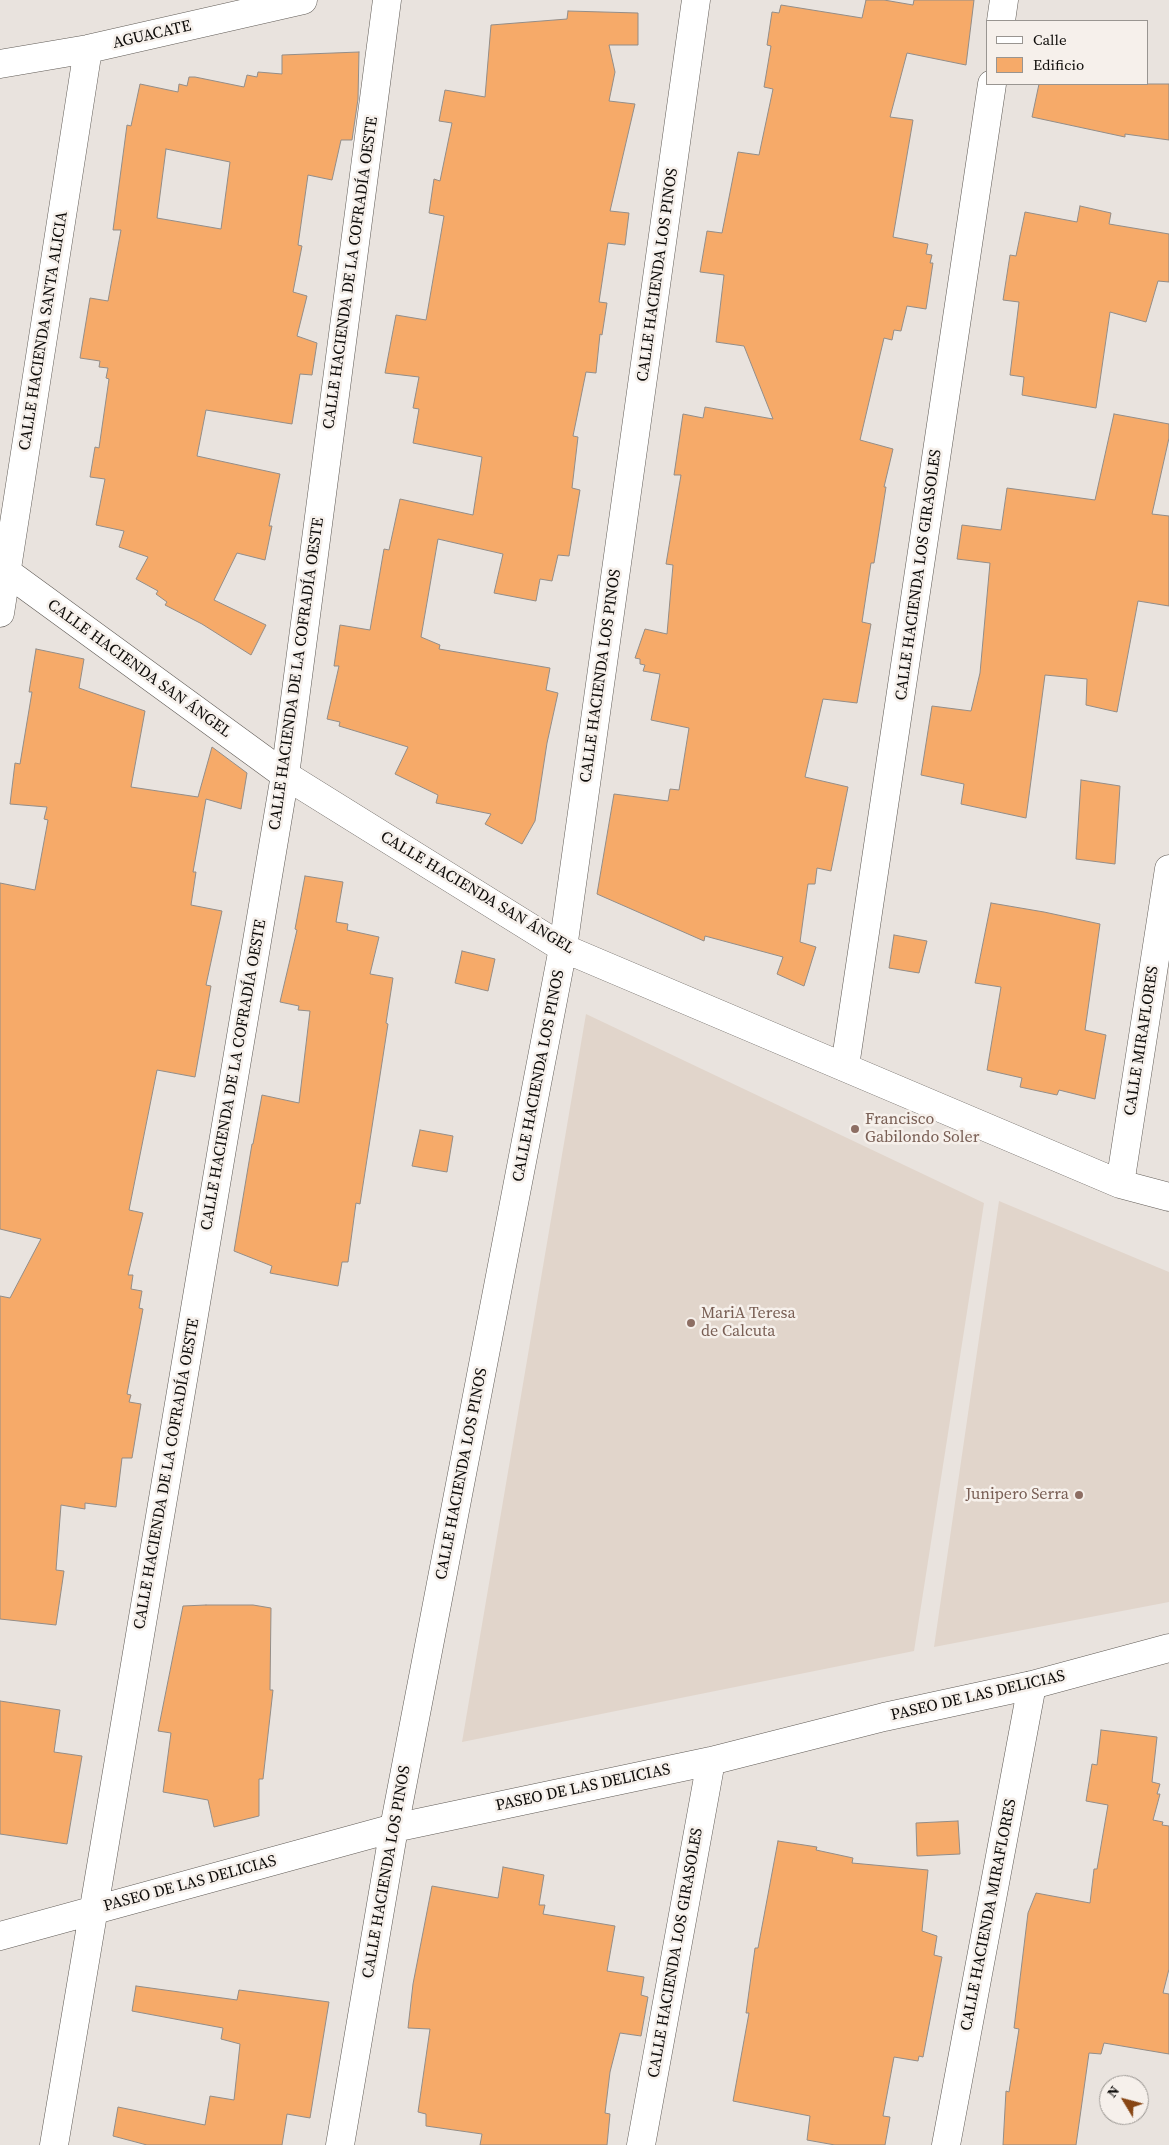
<!DOCTYPE html>
<meta charset="utf-8">
<style>
body{margin:0}
#map{position:relative;width:1169px;height:2145px;overflow:hidden;background:#e9e3de;font-family:"Source Serif 4",serif}
canvas{display:block}
.legend{position:absolute;left:986px;top:20px;width:162px;height:65px;box-sizing:border-box;background:#f6f0eb;border:1px solid #999591;margin:0;padding:6px 9px;list-style:none;font-size:15px;color:#0e0c0a}
.legend li{display:flex;align-items:center;gap:10px;height:25px}
.legend b{width:25px;border:1px solid #999591}
.north{position:absolute;left:1099px;top:2075px;width:50px;height:50px;box-sizing:border-box;background:#f6f0eb;border:1px solid #999591;border-radius:50%;rotate:307deg;font-size:14px;font-weight:700;line-height:20px;text-align:center;color:#0e0c0a}
.north::after{content:'';display:block;margin:auto;width:18px;height:22px;background:#884614;clip-path:polygon(50% 0,100% 100%,50% 72%,0 100%)}
</style>
<div id="map">
<canvas width="1169" height="2145"></canvas>
<ul class="legend">
<li><b style="height:6px;background:#fff"></b>Calle</li>
<li><b style="height:14px;background:#f6aa69"></b>Edificio</li>
</ul>
<div class="north">N</div>
</div>
<script>
const context = document.querySelector('canvas').getContext('2d');
context.lineJoin = 'round';
function paint(path, color) { context.fillStyle = color; context.fill(path, 'evenodd'); }
const poly = rows => new Path2D(rows.map(r => 'M' + r).join(''));
function trace(path, color, width, dash) { context.strokeStyle = color; context.lineWidth = width; context.lineCap = dash ? 'butt' : 'round'; context.setLineDash(dash || []); context.stroke(path); }
function write(font, color, halo, rows, align = 'center') {
  context.font = font + ' "Source Serif 4",serif'; context.lineWidth = 5; context.setLineDash([]); context.textBaseline = 'middle'; context.strokeStyle = halo; context.fillStyle = color; for (const [text, x, y, turn = 0] of rows) {
    context.save(); context.translate(x, y); context.rotate((+turn || 0) * Math.PI / 180); context.textAlign = isNaN(turn) ? turn : align; if (halo) context.strokeText(text, 0, 0); context.fillText(text, 0, 0); context.restore();
  }
}
paint(poly([
 [586,1014,984,1203,914,1651,462,1742],
 [999,1201,1169,1272,1169,1602,934,1647]
]), '#e1d5cb');
const building = poly([
 [866,0,884,0,913,5,914,0,974,0,966,65,907,53,890,117,913,120,893,237,928,244,926,254,932,255,930,263,933,263,926,309,907,306,901,331,894,330,892,340,884,338,860,440,893,449,884,487,886,487,874,563,871,563,862,622,871,624,857,703,823,699,805,777,848,787,831,871,817,868,815,884,808,884,800,942,816,947,804,986,777,974,783,957,705,936,704,941,597,894,614,794,668,801,670,789,679,790,689,728,651,720,660,674,643,671,645,665,640,664,640,659,635,658,645,629,667,634,673,565,666,564,681,475,674,475,683,414,703,418,705,407,773,419,744,346,716,342,724,275,700,272,707,231,722,233,738,152,759,155,773,89,764,87,771,46,767,45,772,12,779,13,781,5,862,18,866,0],
 [568,11,638,13,638,45,609,45,615,72,609,101,635,104,610,211,629,213,625,245,608,243,599,302,607,303,602,335,600,334,596,373,586,372,573,436,578,437,572,488,580,490,569,556,558,555,552,581,540,579,536,601,494,593,503,554,438,539,421,637,440,645,439,649,550,668,546,690,558,693,547,743,535,821,522,844,485,824,491,814,436,803,438,795,395,774,408,747,339,726,340,722,327,719,339,666,334,666,340,625,370,630,384,549,389,550,400,499,473,515,482,457,413,443,419,409,413,408,419,377,385,373,396,315,426,320,444,216,429,213,434,179,440,181,452,123,439,121,445,90,485,97,491,25,567,19,568,11],
 [359,52,358,99,352,140,341,140,332,180,308,175,298,245,302,246,293,292,307,296,297,336,317,343,312,375,300,374,292,424,206,410,197,456,280,474,269,526,272,526,265,560,237,553,214,600,266,625,251,655,202,624,165,605,167,602,156,594,158,591,136,579,148,557,119,547,124,531,96,525,105,479,90,477,95,447,99,448,109,379,106,378,108,368,99,367,100,361,80,358,90,298,108,301,121,230,113,230,127,125,131,126,140,84,178,92,179,84,187,86,189,77,195,77,244,87,247,75,257,77,258,72,282,74,282,55,359,52],
 [166,149,230,162,221,229,157,218,166,149],
 [1039,84,1169,84,1169,140,1125,134,1125,137,1032,117,1039,84],
 [1080,206,1111,213,1109,224,1169,234,1169,282,1158,281,1146,322,1110,312,1096,408,1022,395,1024,377,1010,375,1019,302,1003,300,1010,255,1016,256,1025,212,1077,222,1080,206],
 [1114,414,1169,424,1169,438,1152,514,1169,516,1169,606,1138,601,1117,712,1086,705,1087,679,1045,675,1026,818,961,804,964,784,921,775,932,706,971,711,980,673,990,563,957,559,962,525,1001,530,1007,488,1095,500,1114,414],
 [36,649,84,659,79,688,145,711,131,787,198,797,212,747,247,773,241,809,206,799,193,872,196,872,191,905,222,911,206,985,211,986,195,1077,157,1070,129,1210,143,1213,128,1275,133,1275,131,1289,142,1291,139,1308,143,1309,127,1394,131,1395,129,1402,141,1404,132,1458,122,1458,116,1507,85,1503,85,1509,61,1505,56,1570,64,1571,56,1625,0,1619,0,1296,10,1298,41,1239,0,1229,0,883,35,890,48,820,44,819,47,807,10,804,15,763,20,764,32,692,29,692,36,649],
 [1081,780,1120,786,1115,864,1076,859,1081,780],
 [305,876,343,882,336,922,348,924,347,930,379,937,370,974,393,978,386,1023,388,1024,360,1204,356,1203,348,1262,342,1262,338,1286,270,1273,272,1266,234,1251,252,1144,253,1144,262,1095,299,1103,310,1011,298,1010,299,1006,280,1002,297,930,295,929,305,876],
 [991,903,1044,912,1100,924,1085,1030,1106,1035,1095,1099,1059,1090,1057,1095,1020,1087,1022,1078,987,1070,1001,987,975,983,991,903],
 [894,935,927,941,919,973,889,968,894,935],
 [462,951,495,959,488,991,455,983,462,951],
 [420,1130,453,1136,447,1172,412,1166,420,1130],
 [206,1605,253,1605,271,1608,270,1690,273,1690,263,1779,259,1779,259,1816,214,1827,208,1800,163,1792,171,1733,158,1731,183,1606,206,1605],
 [0,1701,60,1710,54,1752,82,1756,67,1844,0,1834,0,1701],
 [1101,1730,1157,1737,1152,1782,1160,1784,1157,1794,1160,1794,1153,1820,1163,1822,1162,1825,1169,1826,1169,1969,1163,1993,1169,1994,1169,2054,1104,2043,1101,2054,1089,2053,1076,2145,1003,2145,1006,2091,1009,2092,1019,2029,1014,2028,1028,1913,1036,1893,1090,1903,1094,1869,1097,1869,1108,1805,1086,1801,1092,1764,1097,1765,1101,1730],
 [958,1821,960,1854,917,1856,916,1823,958,1821],
 [778,1841,817,1847,816,1850,853,1858,852,1863,928,1870,922,1931,937,1936,934,1955,942,1957,923,2057,919,2056,918,2061,894,2057,883,2116,890,2117,885,2145,835,2145,807,2140,810,2116,733,2101,749,2013,746,2013,755,1948,758,1948,778,1841],
 [503,1867,544,1875,539,1905,545,1905,543,1914,615,1926,607,1971,644,1977,641,1995,648,1997,641,2036,620,2033,610,2072,605,2113,610,2114,607,2145,480,2145,482,2134,426,2126,426,2114,418,2112,430,2029,408,2028,413,1984,432,1886,498,1898,503,1867],
 [136,1986,237,2000,239,1990,329,2002,310,2118,287,2114,282,2145,147,2145,113,2136,118,2107,205,2125,210,2096,234,2100,240,2044,221,2039,223,2028,132,2011,136,1986]
]);
paint(building, '#f6aa69');
trace(building, '#938d88', 1);
const minor = poly([
 [1001,21,1004,0],
 [0,64,88,49,303,0],
 [0,567,285,775,563,948,1120,1184,1169,1197],
 [0,613,88,49],
 [845,1066,992,84],
 [1120,1184,1169,869],
 [0,1936,394,1828,711,1761,884,1717,1032,1685,1169,1648],
 [54,2145,285,775,387,0],
 [340,2145,394,1828,563,948,696,0],
 [641,2145,711,1761],
 [946,2145,1032,1685]
]);
trace(minor, '#615c57', 29);
trace(minor, '#fff', 28);
for (const [x, y, r, color] of [
 [855,1129,5,"#8d6e63"],
 [691,1323,5,"#8d6e63"],
 [1079,1495,5,"#8d6e63"]
]) { const dot = new Path2D(); dot.arc(x, y, r, 0, 2 * Math.PI); context.fillStyle = color; context.fill(dot); trace(dot, '#f6f0eb', 2); }
write('16px', '#0e0c0a', '#f6f0eb', [
 ["AGUACATE",152,35,-13],
 ["CALLE HACIENDA DE LA COFRADÍA OESTE",351,273,-82],
 ["CALLE HACIENDA LOS PINOS",658,275,-82],
 ["CALLE HACIENDA SANTA ALICIA",44,331,-81],
 ["CALLE HACIENDA LOS GIRASOLES",919,575,-82],
 ["CALLE HACIENDA SAN ÁNGEL",139,669,36],
 ["CALLE HACIENDA DE LA COFRADÍA OESTE",297,674,-82],
 ["CALLE HACIENDA LOS PINOS",601,676,-82],
 ["CALLE HACIENDA SAN ÁNGEL",477,893,31],
 ["CALLE MIRAFLORES",1142,1041,-81],
 ["CALLE HACIENDA DE LA COFRADÍA OESTE",234,1075,-80],
 ["CALLE HACIENDA LOS PINOS",539,1076,-79],
 ["CALLE HACIENDA DE LA COFRADÍA OESTE",167,1474,-80],
 ["CALLE HACIENDA LOS PINOS",462,1474,-79],
 ["PASEO DE LAS DELICIAS",978,1696,-13],
 ["PASEO DE LAS DELICIAS",583,1788,-12],
 ["CALLE HACIENDA LOS PINOS",387,1872,-80],
 ["PASEO DE LAS DELICIAS",190,1884,-15],
 ["CALLE HACIENDA MIRAFLORES",989,1915,-79],
 ["CALLE HACIENDA LOS GIRASOLES",676,1953,-80]
]);
write('16px', '#785e54', '#f6f0eb', [
 ["Francisco",865,1120],
 ["Gabilondo Soler",865,1138],
 ["MariA Teresa",701,1314],
 ["de Calcuta",701,1332],
 ["Junipero Serra",1069,1495,"right"]
], 'left');
</script>
